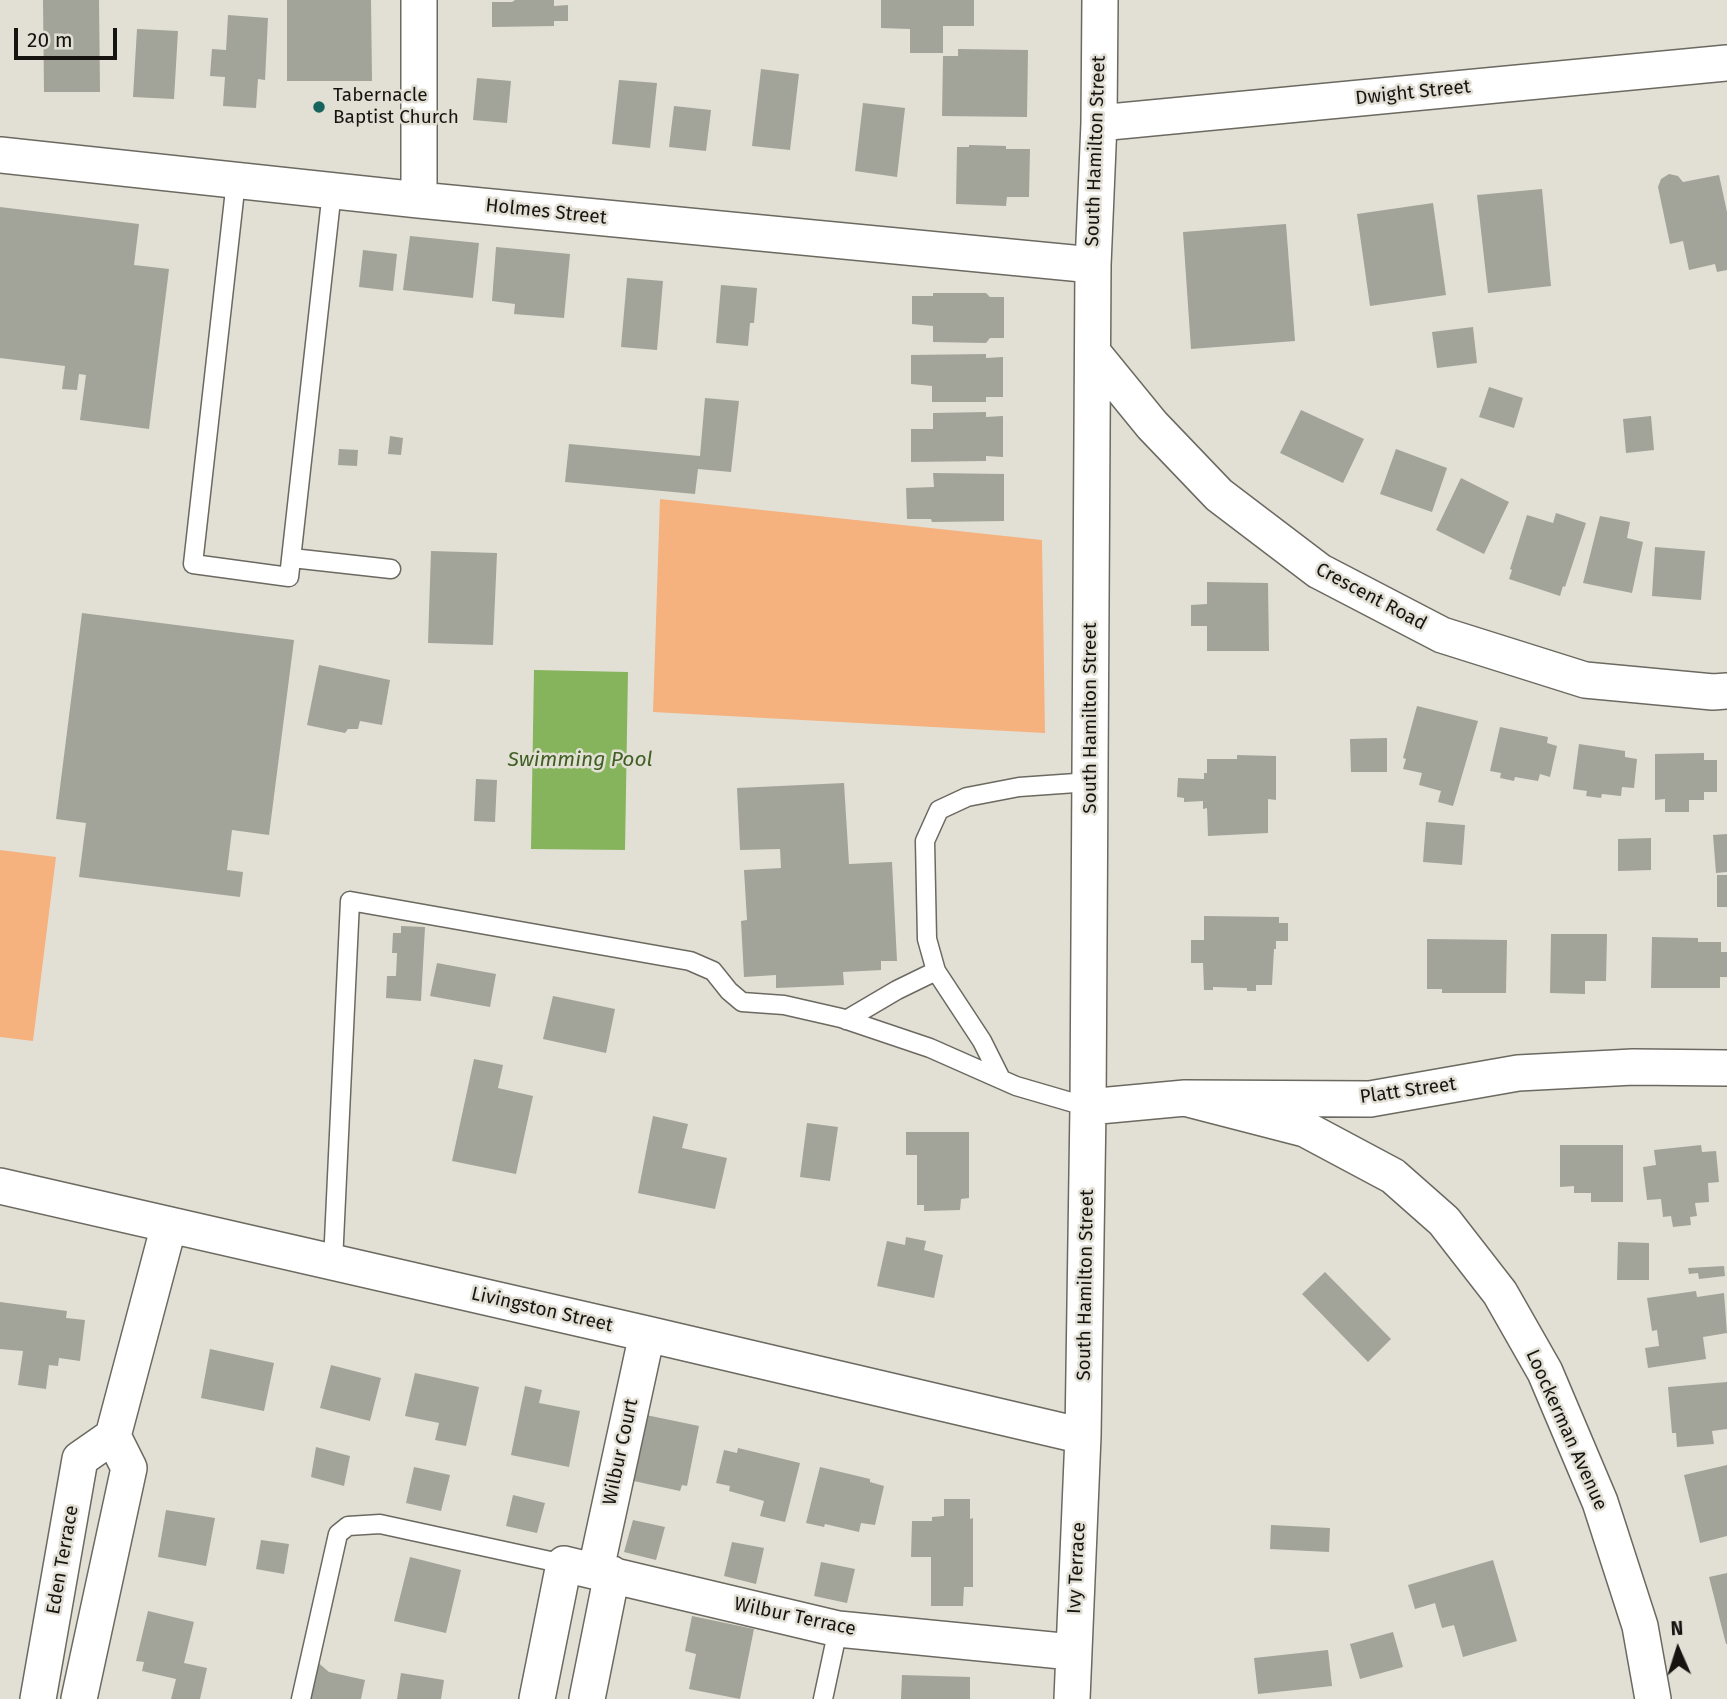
<!DOCTYPE html>
<style>
body{margin:0}
#map{position:relative;width:1727px;height:1699px;overflow:hidden;background:#e2e0d5;font-family:"Fira Sans",sans-serif}
canvas{display:block}
.north{position:absolute;left:1643px;top:1615px;width:70px;height:70px;-webkit-text-stroke:5px #e2e0d5;paint-order:stroke;rotate:357deg;font-size:19px;font-weight:700;line-height:28px;text-align:center;color:#151410}
.north::after{content:'';display:block;margin:auto;width:24px;height:32px;background:#151410;clip-path:polygon(50% 0,100% 100%,50% 72%,0 100%)}
.scale{position:absolute;left:14px;top:28px;width:103px;height:32px;box-sizing:border-box;border:4px solid #151410;border-top:0;padding-left:9px;font-size:21px;line-height:24px;white-space:nowrap;color:#151410;-webkit-text-stroke:5px #e2e0d5;paint-order:stroke}
</style>
<div id="map">
<canvas width="1727" height="1699"></canvas>
<div class="north">N</div>
<div class="scale">20 m</div>
</div>
<script>
const context = document.querySelector('canvas').getContext('2d');
context.lineJoin = 'round';
function paint(path, color) { context.fillStyle = color; context.fill(path, 'evenodd'); }
const poly = rows => new Path2D(rows.map(r => 'M' + r).join(''));
function trace(path, color, width, dash) { context.strokeStyle = color; context.lineWidth = width; context.lineCap = dash ? 'butt' : 'round'; context.setLineDash(dash || []); context.stroke(path); }
function write(font, color, halo, rows, align = 'center') {
  context.font = font + ' "Fira Sans",sans-serif'; context.lineWidth = 5; context.setLineDash([]); context.textBaseline = 'middle'; context.strokeStyle = halo; context.fillStyle = color; for (const [text, x, y, turn = 0] of rows) {
    context.save(); context.translate(x, y); context.rotate((+turn || 0) * Math.PI / 180); context.textAlign = isNaN(turn) ? turn : align; if (halo) context.strokeText(text, 0, 0); context.fillText(text, 0, 0); context.restore();
  }
}
paint(poly([
 [660,499,1042,540,1045,733,653,712],
 [0,850,56,857,33,1041,0,1037]
]), '#f5b17e');
paint(poly([
 [534,670,628,672,625,850,531,849]
]), '#85b45d');
paint(poly([
 [43,0,99,0,100,92,44,92],
 [287,0,371,0,372,81,287,81],
 [515,0,554,0,554,6,568,5,568,21,554,21,554,26,492,27,492,2,512,2],
 [881,0,974,0,974,26,943,26,943,53,910,53,910,29,881,28],
 [228,15,268,18,265,80,258,79,256,108,223,106,225,77,210,76,212,49,226,50],
 [137,29,178,31,174,99,133,97],
 [958,49,1028,50,1027,117,942,116,943,56,958,56],
 [761,69,799,74,790,150,752,146],
 [477,78,511,81,507,123,473,120],
 [619,80,657,83,650,148,612,144],
 [863,103,905,108,897,177,855,171],
 [674,106,711,110,706,151,669,147],
 [969,145,1006,146,1006,149,1030,149,1029,197,1007,197,1006,206,956,204,957,147,969,147],
 [1669,174,1678,176,1683,182,1719,175,1727,212,1727,270,1717,272,1715,264,1689,270,1683,241,1670,244,1658,187,1661,179],
 [1542,189,1551,286,1488,293,1477,195],
 [1433,203,1446,295,1370,306,1357,214],
 [0,207,139,224,134,265,169,269,149,429,80,420,86,375,79,374,77,390,62,389,65,366,0,358],
 [1286,224,1295,341,1191,349,1183,232],
 [410,236,479,243,473,298,403,290],
 [496,247,570,254,564,318,514,314,515,304,492,301],
 [363,250,397,254,393,291,359,287],
 [627,278,663,281,657,350,621,347],
 [721,285,757,288,754,323,750,323,748,346,716,343],
 [933,293,986,293,990,297,1004,297,1004,338,990,338,986,343,933,342,933,326,912,324,912,296,933,296],
 [1473,327,1477,363,1437,368,1432,332],
 [986,354,986,358,1003,357,1003,397,986,397,986,402,932,402,932,386,911,384,911,355],
 [1489,387,1523,398,1514,428,1479,417],
 [705,398,739,401,731,472,698,469,695,494,565,482,569,444,700,456],
 [1301,410,1364,439,1343,483,1280,453],
 [986,412,986,417,1003,416,1003,457,986,456,986,461,911,462,911,429,933,429,933,413],
 [1651,416,1654,450,1626,453,1623,419],
 [390,436,403,438,401,455,388,454],
 [339,449,358,450,357,466,338,465],
 [1396,449,1447,468,1432,512,1380,494],
 [933,473,1004,474,1004,521,932,522,931,519,907,519,906,488,934,487],
 [1461,478,1509,502,1484,554,1436,530],
 [1556,513,1586,523,1565,587,1563,586,1560,596,1509,579,1512,570,1510,569,1527,515,1553,523],
 [1600,516,1630,522,1627,538,1643,542,1632,593,1583,583],
 [1655,547,1705,551,1701,600,1652,596],
 [431,551,497,553,493,645,428,643],
 [1207,582,1268,583,1269,651,1207,651,1207,626,1191,626,1191,605,1207,604],
 [82,613,294,640,269,835,232,830,227,870,243,872,240,897,79,877,86,823,56,819],
 [319,665,390,680,382,725,360,721,358,729,348,729,345,733,307,725],
 [1417,706,1478,721,1453,806,1438,802,1441,791,1419,785,1422,773,1403,769,1406,759,1403,758],
 [1500,727,1548,737,1547,743,1557,746,1550,777,1540,774,1538,781,1515,777,1514,781,1500,778,1501,773,1490,771],
 [1387,738,1387,772,1351,772,1350,739],
 [1579,744,1625,751,1625,757,1637,759,1634,788,1622,787,1621,796,1602,794,1601,798,1586,796,1587,791,1573,789],
 [1704,753,1704,760,1717,760,1717,792,1704,792,1704,800,1689,800,1689,812,1665,812,1665,799,1655,800,1655,754],
 [1237,755,1276,756,1276,800,1268,799,1268,833,1208,836,1207,808,1203,809,1203,801,1184,802,1184,798,1177,797,1178,778,1204,779,1204,773,1207,773,1207,759,1237,759],
 [476,779,497,780,495,822,474,821],
 [844,783,849,864,892,862,897,961,881,961,881,970,843,972,844,985,776,988,776,975,744,977,741,921,747,920,744,870,781,868,780,849,740,850,737,788],
 [1426,822,1465,825,1462,865,1423,862],
 [1727,834,1727,872,1716,873,1713,835],
 [1651,838,1651,870,1618,871,1618,839],
 [1717,875,1727,875,1727,907,1717,907],
 [1204,916,1279,917,1279,923,1288,923,1288,941,1276,941,1276,949,1274,949,1272,985,1256,985,1256,991,1247,991,1247,988,1213,987,1213,990,1204,990,1203,963,1191,963,1191,940,1204,940],
 [401,926,425,927,421,1001,386,998,387,976,396,976,397,953,392,953,393,933,401,933],
 [1551,934,1607,934,1606,981,1585,981,1585,994,1550,993],
 [1652,937,1698,938,1698,942,1721,942,1721,952,1727,952,1727,977,1720,977,1720,988,1651,988],
 [1427,939,1507,940,1506,993,1442,993,1442,989,1427,989],
 [437,963,496,974,490,1007,430,996],
 [553,996,615,1009,606,1053,543,1039],
 [474,1059,503,1065,498,1088,533,1096,516,1174,452,1161],
 [653,1116,688,1124,682,1148,727,1158,715,1209,638,1193],
 [807,1123,838,1127,830,1181,800,1177],
 [906,1132,969,1132,969,1198,961,1199,960,1210,924,1211,924,1205,917,1205,917,1155,906,1155],
 [1560,1145,1623,1145,1623,1202,1591,1202,1591,1193,1574,1193,1574,1186,1560,1187],
 [1701,1145,1702,1152,1716,1151,1719,1182,1708,1183,1709,1202,1695,1203,1697,1216,1690,1217,1691,1225,1673,1227,1671,1216,1663,1217,1661,1199,1647,1200,1643,1167,1656,1165,1654,1150],
 [906,1237,926,1241,924,1250,943,1255,934,1298,877,1286,887,1241,905,1245],
 [1618,1242,1649,1243,1649,1280,1617,1280],
 [1724,1266,1725,1276,1699,1279,1698,1273,1689,1274,1688,1268],
 [1325,1272,1391,1339,1368,1362,1302,1294],
 [1696,1291,1697,1297,1724,1293,1727,1333,1703,1337,1706,1359,1648,1368,1645,1348,1659,1346,1657,1330,1652,1331,1647,1298],
 [0,1302,67,1311,66,1318,85,1320,80,1361,59,1358,58,1366,49,1365,46,1389,18,1385,23,1351,0,1349],
 [210,1349,274,1363,264,1411,201,1398],
 [331,1365,381,1378,370,1421,320,1408],
 [415,1373,479,1387,466,1446,435,1440,439,1423,405,1416],
 [1727,1382,1727,1429,1712,1431,1714,1444,1677,1447,1676,1433,1672,1433,1668,1387],
 [525,1386,542,1390,539,1403,580,1411,569,1467,511,1455],
 [646,1415,699,1426,687,1486,682,1485,680,1491,629,1480],
 [316,1447,350,1456,344,1486,311,1477],
 [738,1448,800,1463,785,1522,760,1516,764,1501,729,1491,730,1486,716,1483,724,1450,737,1453],
 [1727,1465,1727,1536,1700,1543,1684,1475],
 [414,1467,450,1475,441,1511,406,1503],
 [820,1467,870,1479,870,1482,884,1486,875,1525,861,1523,859,1532,825,1524,824,1527,806,1523],
 [513,1495,545,1503,537,1533,506,1526],
 [944,1499,970,1499,970,1519,973,1518,973,1587,964,1587,963,1606,931,1606,931,1557,911,1557,912,1521,932,1521,932,1517,944,1516],
 [166,1510,215,1518,206,1566,158,1557],
 [633,1520,665,1527,656,1560,624,1552],
 [1271,1525,1330,1528,1329,1552,1270,1549],
 [261,1540,289,1544,284,1574,256,1569],
 [732,1542,764,1548,756,1584,724,1576],
 [410,1557,461,1570,446,1633,394,1621],
 [1493,1560,1517,1641,1463,1657,1454,1625,1442,1628,1435,1603,1415,1609,1408,1585],
 [821,1562,855,1569,847,1603,814,1596],
 [1727,1573,1727,1644,1726,1644,1709,1577],
 [148,1611,194,1622,184,1663,207,1668,200,1699,171,1699,176,1679,142,1671,144,1662,136,1661],
 [692,1616,754,1629,740,1699,689,1689,696,1654,685,1651],
 [1393,1632,1403,1667,1360,1679,1350,1644],
 [1328,1650,1332,1686,1258,1694,1254,1658],
 [315,1660,329,1672,365,1680,361,1699,306,1699],
 [401,1673,444,1680,441,1699,397,1699],
 [902,1675,970,1677,970,1699,901,1699]
]), '#a2a399');
const service = poly([
 [236,181,193,564,289,577,332,191],
 [292,558,391,569],
 [846,1020,897,990,936,971],
 [1001,1079,982,1041,936,971,927,939,925,841,939,810,967,797,1019,787,1090,782],
 [333,1262,350,901,690,961,713,971,729,991,742,1002,784,1005,841,1018,930,1048,1016,1086,1088,1107],
 [301,1699,338,1534,348,1526,380,1524,564,1564],
 [823,1699,838,1629]
]);
const minor = poly([
 [1099,123,1727,63],
 [0,155,419,200,1093,265],
 [419,200,419,0],
 [1094,354,1152,425,1219,495,1319,571,1442,635,1585,680,1713,692,1727,691],
 [1185,1098,1305,1129,1393,1176,1444,1221,1500,1293,1545,1372,1600,1502,1640,1626,1653,1699],
 [1088,1107,1185,1098,1370,1099,1518,1073,1633,1067,1727,1068],
 [0,1186,647,1334,1083,1436],
 [596,1569,647,1334],
 [38,1699,80,1459,113,1436,169,1225],
 [79,1699,129,1468,113,1436],
 [537,1699,564,1564,838,1629,1072,1652],
 [587,1699,612,1574],
 [1072,1699,1083,1436,1088,1107,1093,265,1099,123,1100,0]
]);
trace(service, '#6b6960', 21);
trace(minor, '#6b6960', 38);
trace(service, '#fff', 18);
trace(minor, '#fff', 35);
for (const [x, y, r, color] of [
 [319,107,7,"#17645e"]
]) { const dot = new Path2D(); dot.arc(x, y, r, 0, 2 * Math.PI); context.fillStyle = color; context.fill(dot); trace(dot, '#e2e0d5', 2.5); }
write('19px', '#151410', '#e2e0d5', [
 ["Dwight Street",1413,93,-6],
 ["South Hamilton Street",1096,151,-88],
 ["Holmes Street",546,212,6],
 ["Crescent Road",1371,597,28],
 ["South Hamilton Street",1091,718,-90],
 ["Platt Street",1408,1091,-8],
 ["South Hamilton Street",1086,1285,-89],
 ["Livingston Street",542,1310,13],
 ["Loockerman Avenue",1566,1430,66],
 ["Wilbur Court",621,1452,-78],
 ["Eden Terrace",63,1560,-80],
 ["Ivy Terrace",1077,1568,-87],
 ["Wilbur Terrace",795,1617,12]
]);
write('19px', '#151410', '#e2e0d5', [
 ["Tabernacle",333,96],
 ["Baptist Church",333,118]
], 'left');
write('italic 21px', '#405f23', '#e2e0d5', [
 ["Swimming Pool",580,760]
]);
</script>
